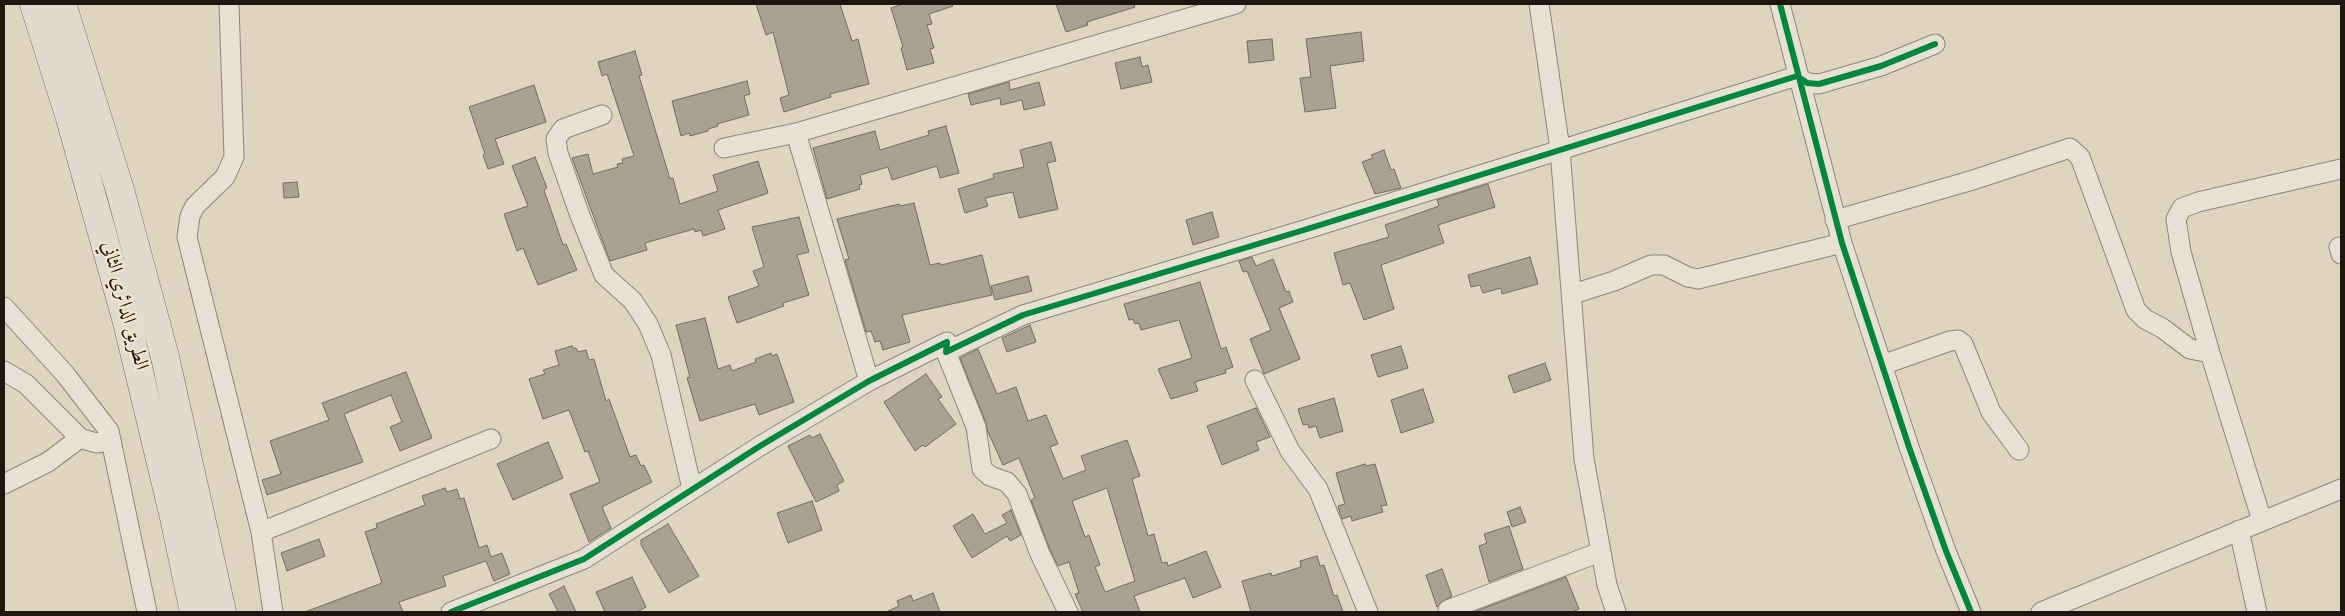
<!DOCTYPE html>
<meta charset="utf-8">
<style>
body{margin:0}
#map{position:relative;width:2345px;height:616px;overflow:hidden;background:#dfd4bf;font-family:Vollkorn,serif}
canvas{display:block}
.frame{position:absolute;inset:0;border:5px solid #1f170f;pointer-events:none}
</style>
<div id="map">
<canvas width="2345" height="616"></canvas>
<div class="frame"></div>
</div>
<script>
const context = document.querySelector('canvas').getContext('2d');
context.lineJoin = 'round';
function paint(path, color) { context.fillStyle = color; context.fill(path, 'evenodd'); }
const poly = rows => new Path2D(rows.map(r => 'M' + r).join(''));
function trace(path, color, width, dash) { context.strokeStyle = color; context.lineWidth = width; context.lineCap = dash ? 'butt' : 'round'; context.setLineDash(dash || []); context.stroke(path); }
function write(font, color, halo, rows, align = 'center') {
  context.font = font + ' Vollkorn,Amiri,serif'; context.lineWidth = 4; context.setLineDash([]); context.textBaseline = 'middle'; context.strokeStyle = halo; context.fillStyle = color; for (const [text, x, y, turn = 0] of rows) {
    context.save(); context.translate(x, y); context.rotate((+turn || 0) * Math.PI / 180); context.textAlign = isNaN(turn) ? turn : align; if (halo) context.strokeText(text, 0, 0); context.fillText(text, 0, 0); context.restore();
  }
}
const building = poly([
 [756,4,840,4,852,41,858,39,869,84,830,94,831,97,784,112,780,98,789,95,773,32,766,35,756,4],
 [903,4,952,4,953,6,929,14,932,24,927,25,934,48,930,49,934,63,907,70,901,48,903,47,891,8,903,4],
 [1056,4,1134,4,1135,7,1087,22,1088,25,1066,32,1056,4],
 [1361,32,1364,61,1330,66,1336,108,1305,112,1300,78,1311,77,1306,39,1361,32],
 [1272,39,1274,60,1249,63,1247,41,1272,39],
 [635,51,642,75,639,76,670,179,673,178,680,204,718,191,713,175,758,161,768,193,718,210,725,229,703,236,701,230,695,232,694,229,645,243,647,250,610,261,572,158,588,154,593,174,618,167,617,164,623,163,622,159,634,156,607,74,602,76,598,62,635,51],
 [1140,57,1142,67,1148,65,1152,82,1121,89,1115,63,1140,57],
 [747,81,750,94,744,96,749,115,717,124,718,126,708,129,708,131,690,136,689,133,681,136,672,101,747,81],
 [1009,82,1010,90,1039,82,1045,105,1024,110,1022,100,1001,105,1000,98,971,105,968,94,1009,82],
 [534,85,546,122,495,139,504,164,488,169,483,155,485,154,469,107,534,85],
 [946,126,959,173,940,178,937,166,892,180,888,167,860,175,862,184,859,185,860,189,827,199,813,148,875,131,880,150,929,135,928,131,946,126],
 [1051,142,1056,161,1047,163,1058,209,1019,218,1013,192,985,198,988,206,965,213,958,189,994,178,993,174,1024,167,1020,150,1051,142],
 [1384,150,1391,170,1394,169,1401,188,1375,194,1362,162,1373,158,1371,155,1384,150],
 [535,157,547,188,544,190,563,245,566,244,577,270,538,285,523,248,517,251,504,214,528,206,512,166,535,157],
 [297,182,299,197,284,198,283,183,297,182],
 [1488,184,1495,207,1438,225,1444,243,1381,265,1394,309,1364,320,1350,283,1343,285,1334,253,1389,237,1385,225,1439,206,1437,200,1488,184],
 [914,203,930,265,940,263,941,265,982,255,992,295,902,315,910,342,883,350,880,341,875,342,871,331,866,332,845,260,849,259,837,219,899,204,900,206,914,203],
 [1212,212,1219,237,1193,245,1186,220,1212,212],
 [799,217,809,252,797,255,809,295,783,303,784,306,737,323,728,297,759,286,753,271,764,267,752,227,799,217],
 [1252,257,1256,266,1273,259,1286,292,1289,291,1293,302,1279,308,1300,359,1264,374,1250,339,1271,330,1247,271,1243,272,1239,261,1252,257],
 [1530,257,1538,284,1502,294,1501,288,1483,293,1480,285,1471,287,1468,275,1530,257],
 [1028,276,1032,291,995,300,991,286,1028,276],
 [1200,282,1221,349,1226,347,1233,367,1225,370,1226,373,1195,382,1198,391,1171,399,1158,369,1192,358,1179,320,1141,330,1139,323,1135,324,1133,319,1129,320,1124,304,1200,282],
 [705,318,718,369,730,365,732,371,756,362,755,359,771,353,772,356,777,354,794,402,759,415,755,404,700,421,687,378,690,377,676,325,705,318],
 [1030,325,1036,342,1007,352,1002,338,1030,325],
 [572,346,573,348,576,348,578,352,586,350,589,360,594,359,606,401,609,399,630,457,636,455,641,466,644,465,652,482,602,507,611,528,589,542,570,494,600,482,588,451,585,452,569,410,543,419,529,379,545,374,543,370,559,365,555,351,572,346],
 [1401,346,1408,368,1378,377,1371,355,1401,346],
 [978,349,997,394,1016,387,1028,421,1046,415,1058,444,1050,447,1063,479,1086,470,1081,456,1127,440,1140,476,1132,479,1148,536,1154,534,1162,563,1167,562,1168,566,1206,551,1221,587,1193,598,1185,578,1134,596,1140,612,1083,612,1075,594,1079,593,1069,562,1058,566,1050,550,1031,500,1035,498,1019,458,1003,465,988,432,986,423,960,358,978,349],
 [1107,488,1135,581,1105,592,1095,567,1100,565,1089,535,1085,537,1072,501,1107,488],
 [1545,363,1551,380,1514,393,1508,376,1545,363],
 [406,372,432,438,400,451,390,427,402,422,391,395,344,414,363,462,267,495,262,480,281,474,270,441,329,420,322,403,406,372],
 [926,374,942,397,938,399,956,424,925,447,923,445,915,451,884,402,926,374],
 [1423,389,1434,422,1401,433,1391,400,1423,389],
 [1334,398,1343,431,1320,438,1316,426,1309,428,1308,424,1303,425,1298,409,1334,398],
 [1256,408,1270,437,1256,442,1259,450,1222,465,1207,426,1256,408],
 [820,434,844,481,837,485,839,491,816,502,788,446,810,435,812,438,820,434],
 [548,442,563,478,513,500,497,464,548,442],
 [1365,464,1366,466,1375,464,1387,505,1381,506,1383,512,1352,521,1351,516,1342,519,1338,506,1345,504,1336,473,1365,464],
 [445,488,447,492,457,489,460,499,464,498,479,548,487,545,491,557,502,553,510,574,494,581,486,561,443,576,446,586,399,602,403,612,305,612,382,583,365,532,377,528,376,524,425,505,422,496,445,488],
 [812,501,822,530,788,543,777,513,812,501],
 [1520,507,1526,522,1512,527,1507,512,1520,507],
 [1011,510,1021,535,1010,541,1007,536,972,558,953,526,973,514,985,534,1007,523,1002,515,1011,510],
 [668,524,699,576,669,593,641,545,641,540,668,524],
 [1509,526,1523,569,1489,582,1479,546,1487,543,1484,534,1509,526],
 [319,539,325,556,287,571,281,553,319,539],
 [1317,556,1320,566,1324,565,1334,596,1337,595,1343,612,1251,612,1242,581,1271,573,1272,576,1301,567,1300,561,1317,556],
 [1442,569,1452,596,1440,603,1437,607,1426,575,1442,569],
 [632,577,646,607,637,612,605,612,596,592,632,577],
 [1566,577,1579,609,1572,612,1474,612,1566,577],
 [564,586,576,612,558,612,549,594,564,586],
 [933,593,940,612,886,612,899,606,897,601,911,595,913,601,933,593]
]);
paint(building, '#aaa194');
trace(building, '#736c61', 1);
const minor = poly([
 [229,4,234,157,225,177,195,206,190,216,187,237,261,532,273,612],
 [1539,4,1560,149,1584,459,1607,585,1616,612],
 [1780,4,1842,243,1909,447,1946,551,1971,612],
 [602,115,563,129,556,139,558,153,579,213,604,275,633,301,648,324,661,355,692,489],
 [796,133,869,381],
 [724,148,796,133,1236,4],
 [1835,220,1973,180,2070,148,2080,157,2136,310,2145,319,2162,328,2190,349,2210,353],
 [2339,247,2341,254],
 [1573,294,1614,281,1651,265,1664,265,1688,277,1698,279,1842,243],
 [4,307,65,374,109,431,147,612],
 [946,352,976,427,982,469,990,476,1007,482,1017,494,1040,554,1068,612],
 [1882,365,1950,341,1958,340,1963,344,1991,412,2019,450],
 [4,371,26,384,80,438,96,443,111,441],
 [1255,380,1290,451,1318,489,1368,612],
 [4,484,48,462,80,438],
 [2262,521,2210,353,2181,252,2176,219,2182,208,2198,202,2341,169],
 [2239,530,2257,612],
 [261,532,491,439],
 [1448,610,1600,552],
 [451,612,584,559,760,446,869,381,947,342,946,352,1023,315,1304,230,1797,76,1807,83,1819,84,1881,66,1935,44],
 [2041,612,2341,489]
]);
const highway = poly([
 [34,4,70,118,127,322,174,517,194,612],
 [62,4,120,190,165,357,222,612]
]);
trace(minor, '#8d8679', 21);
trace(highway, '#736c61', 29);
trace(minor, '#e6e0d5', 19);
trace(highway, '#e1dace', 28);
trace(poly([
 [1780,4,1842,243,1909,447,1946,551,1971,612],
 [451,612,584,559,760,446,869,381,947,342,946,352,1023,315,1304,230,1797,76,1807,83,1819,84,1881,66,1935,44]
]), '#00873e', 6);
write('20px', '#1f170f', '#f3e5cd', [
 ["الطريق الدائري الثاني",123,306,75]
]);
</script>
